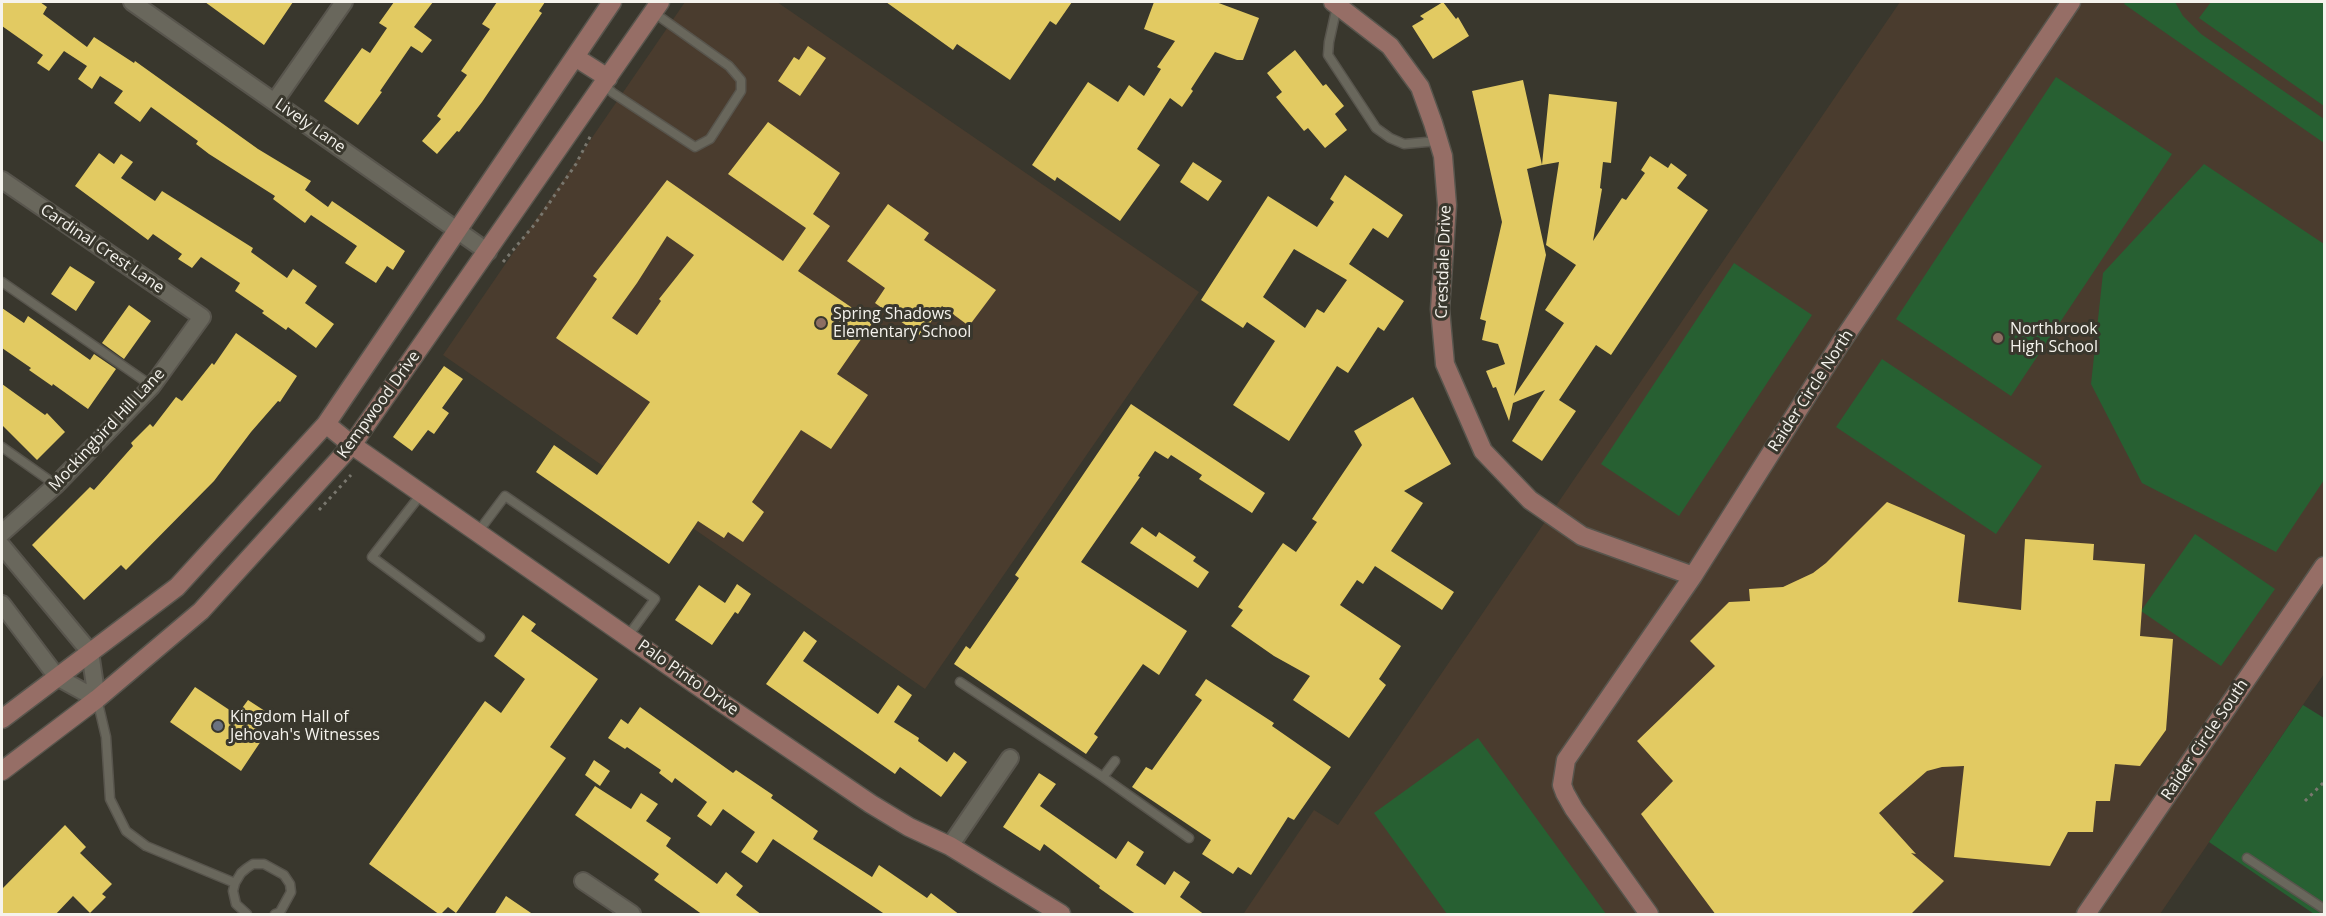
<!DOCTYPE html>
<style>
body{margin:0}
#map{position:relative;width:2326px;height:916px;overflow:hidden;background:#39372d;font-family:"Open Sans",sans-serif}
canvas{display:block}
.frame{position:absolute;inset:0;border:3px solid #f5f3ed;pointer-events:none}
</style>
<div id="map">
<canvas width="2326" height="916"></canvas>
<div class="frame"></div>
</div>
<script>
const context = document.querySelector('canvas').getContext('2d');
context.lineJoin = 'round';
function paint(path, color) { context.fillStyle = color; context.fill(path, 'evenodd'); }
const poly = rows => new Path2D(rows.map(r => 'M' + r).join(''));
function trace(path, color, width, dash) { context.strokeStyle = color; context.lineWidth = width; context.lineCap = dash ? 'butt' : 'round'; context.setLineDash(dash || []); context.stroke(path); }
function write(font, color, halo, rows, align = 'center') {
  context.font = font + ' "Open Sans",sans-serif'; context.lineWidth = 6; context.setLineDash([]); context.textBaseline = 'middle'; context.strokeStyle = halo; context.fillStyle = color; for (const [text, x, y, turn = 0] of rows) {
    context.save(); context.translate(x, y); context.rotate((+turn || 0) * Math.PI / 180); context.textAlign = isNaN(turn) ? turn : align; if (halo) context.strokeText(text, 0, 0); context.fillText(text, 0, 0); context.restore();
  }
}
paint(poly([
 [685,2,777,2,1199,292,925,689,443,355],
 [1900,2,2324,2,2324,674,2160,914,1247,914,1244,913,1314,810,1338,825]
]), '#4a3c2e');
paint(poly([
 [2126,2,2175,2,2183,16,2201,34,2324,119,2324,143,2124,4],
 [2211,2,2324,2,2324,106,2199,18],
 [2056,77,2172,154,2011,396,1896,319],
 [2204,164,2324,244,2324,480,2276,552,2142,483,2091,384,2103,273],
 [1734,263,1812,315,1679,516,1601,464],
 [1882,359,2042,466,1996,534,1836,427],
 [2195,534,2275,589,2221,666,2141,611],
 [2303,705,2324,718,2324,914,2314,914,2209,842],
 [1478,738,1606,914,1447,914,1374,813]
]), '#276032');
paint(poly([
 [2,2,40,2,47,7,43,14,87,47,94,37,134,63,135,61,258,149,311,181,305,190,328,207,332,201,405,251,393,270,387,266,376,283,345,263,357,246,311,215,305,223,273,199,275,196,209,154,196,144,198,141,151,107,140,122,114,103,123,91,100,76,92,89,78,79,87,66,64,51,49,71,37,63,43,55,2,26],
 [205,2,293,2,264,45],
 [394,2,433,2,414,27,432,40,422,53,411,46,380,91,382,92,358,125,324,101,362,48,370,53,387,28,379,23],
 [497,2,545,2,539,11,542,13,482,102,459,132,457,131,437,154,422,141,441,119,437,116,467,75,461,71,490,29,482,24],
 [886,2,1072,2,1056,25,1050,21,1010,80,957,44,953,50],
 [1154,2,1216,2,1259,18,1243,60,1237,60,1215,52,1191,89,1193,91,1182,107,1170,98,1137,149,1160,165,1120,221,1057,177,1055,181,1032,165,1088,82,1118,102,1129,85,1144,96,1161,69,1157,67,1175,41,1144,29],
 [1443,2,1456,19,1458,17,1469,36,1433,59,1412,26,1424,19,1420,16],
 [808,46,826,58,800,96,778,81,794,57,799,60],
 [1295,50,1323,86,1326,84,1344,106,1335,114,1347,130,1325,148,1308,128,1304,131,1276,97,1282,92,1267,73],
 [1523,80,1542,165,1527,169,1546,255,1514,396,1564,323,1545,310,1576,265,1546,245,1559,162,1542,165,1549,94,1617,102,1611,163,1603,162,1600,188,1602,189,1593,241,1622,198,1626,200,1645,173,1641,170,1650,156,1668,168,1671,163,1687,175,1677,188,1708,210,1611,355,1596,345,1559,400,1576,411,1542,461,1512,441,1545,390,1513,403,1509,421,1496,387,1493,388,1486,371,1505,364,1498,344,1482,340,1486,321,1480,319,1502,222,1472,91],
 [768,122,840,173,813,214,830,226,798,271,873,322,837,374,868,395,831,449,801,430,752,502,764,512,743,542,728,532,724,538,698,521,669,564,536,472,554,445,597,475,650,402,556,338,597,279,593,276,667,180,783,261,806,228,728,174],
 [667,236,694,255,659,299,661,301,637,335,612,318,637,283],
 [99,153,114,164,121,154,133,162,121,178,155,201,162,191,253,248,251,252,287,278,293,269,317,286,305,303,334,324,316,348,288,327,286,330,262,313,264,311,235,291,240,283,201,257,192,268,178,259,182,254,153,234,148,240,75,186],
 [1193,162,1222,181,1208,201,1180,182],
 [1345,175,1403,215,1388,238,1373,228,1349,264,1404,301,1384,331,1378,327,1348,373,1337,366,1289,441,1233,405,1275,341,1247,322,1243,328,1201,300,1268,196,1317,227,1334,202,1330,199],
 [1294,249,1347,280,1324,313,1317,309,1305,328,1263,297],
 [888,204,929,233,924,240,996,290,969,326,942,306,921,336,875,303,885,288,847,261],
 [70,266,95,282,76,311,51,294],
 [129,305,151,321,124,359,102,343],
 [2,308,24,323,28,316,90,360,94,354,116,369,88,409,53,384,52,386,29,370,31,368,2,348],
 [236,333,297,376,280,402,278,401,251,432,214,481,126,570,121,565,84,600,32,545,90,487,94,490,133,446,131,443,150,424,153,427,176,397,182,401,212,363,214,365],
 [444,366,463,379,442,408,449,413,434,434,428,430,412,451,393,437],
 [2,384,45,415,47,413,65,432,37,460,2,425],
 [1413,397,1451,464,1404,491,1423,503,1391,551,1454,592,1442,610,1375,566,1363,584,1357,580,1340,605,1401,646,1379,679,1386,685,1349,738,1293,700,1310,676,1274,656,1231,626,1243,610,1238,607,1283,543,1296,552,1317,522,1312,519,1362,445,1354,431],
 [1131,404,1265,493,1252,513,1199,479,1202,475,1171,455,1168,459,1155,451,1138,476,1140,477,1081,562,1187,631,1159,675,1143,664,1094,734,1098,737,1086,754,954,664,966,646,970,649,1019,578,1015,575],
 [1887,502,1965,535,1958,602,2021,610,2025,539,2094,544,2093,560,2145,564,2140,636,2173,639,2166,730,2140,766,2115,764,2110,801,2096,801,2093,832,2068,832,2050,866,1954,857,1964,766,1942,767,1927,771,1879,813,1916,854,1911,853,1944,881,1910,915,1716,915,1641,814,1673,781,1637,741,1715,666,1690,641,1729,602,1750,601,1749,589,1783,587,1813,573,1826,563],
 [1142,527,1156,537,1159,532,1196,557,1193,561,1209,572,1198,588,1130,543],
 [737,584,751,594,738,614,735,612,712,645,675,620,699,585,725,603],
 [523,615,536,624,531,631,598,679,550,747,566,758,456,913,448,907,440,915,369,864,485,701,501,713,525,679,494,656],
 [804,631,817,641,803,661,878,714,898,685,912,695,894,722,919,738,918,741,947,762,954,752,967,762,941,797,900,767,895,774,766,684],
 [1206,679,1274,723,1272,726,1331,767,1294,820,1288,817,1251,875,1238,867,1233,874,1202,854,1211,840,1132,787,1146,767,1152,770,1202,700,1195,695],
 [195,687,237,715,248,700,268,713,257,730,265,735,241,771,170,722],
 [640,707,733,773,736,770,773,795,771,798,818,831,813,839,872,877,879,865,927,898,931,893,960,915,886,915,773,839,757,863,741,852,755,832,723,809,711,826,697,816,707,802,675,778,672,783,659,773,661,770,627,747,625,749,608,738,621,719,628,724],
 [594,760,610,771,600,786,585,775],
 [1039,773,1056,784,1040,806,1116,859,1128,841,1144,852,1136,865,1165,885,1174,871,1190,882,1180,897,1205,915,1137,915,1099,888,1100,886,1044,844,1040,851,1003,827],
 [595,786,631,809,641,793,658,804,646,821,671,838,666,846,717,884,726,872,743,886,736,895,762,915,703,915,654,880,659,874,575,815],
 [65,825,86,847,80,853,112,884,102,894,106,897,90,913,73,896,55,915,2,915,2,889],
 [506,896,534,915,494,915]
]), '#e2ca62');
const lane = poly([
 [1337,6,1329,42,1328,55,1376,128,1390,138,1404,144,1438,141],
 [603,84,613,93,695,147,710,139,741,91,741,80,729,66,653,12],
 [2,282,152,386],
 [2,447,56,485],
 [422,493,372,557,480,637],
 [478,532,505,496,655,599,628,636],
 [960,682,1103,777,1115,761],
 [97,699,106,737,110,799,126,831,146,846,235,883],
 [1103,777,1189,838],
 [2247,858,2324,909],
 [247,914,236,904,233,891,235,883,241,873,247,868,253,864,264,864,284,875,290,884,291,892,280,912,275,914]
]);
const street = poly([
 [132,2,488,252],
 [275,101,344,2],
 [2,180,202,317,152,386,56,485,2,533],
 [2,546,90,652,97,699],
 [2,604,57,677,97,699],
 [950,846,1010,758],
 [583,881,632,914]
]);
const secondary = poly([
 [1333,2,1390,46,1420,87,1433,123,1443,156,1447,205,1440,309,1445,364,1483,451,1530,500,1582,536,1693,576],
 [575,57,608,78],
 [326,424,352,445,718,700,871,804,909,827,950,846,1061,914],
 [2,719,177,587,326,424,612,2],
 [2,771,97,699,201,611,352,445,660,2],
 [1649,914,1574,809,1565,793,1562,785,1566,760,1693,576,1840,344,2071,2],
 [2086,914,2324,566]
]);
trace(lane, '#58554d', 11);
trace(street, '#58554d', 20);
trace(secondary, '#58554d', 21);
trace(poly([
 [503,262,535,224,576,164,591,135],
 [319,510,351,475],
 [2305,801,2324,782]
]), '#79776e', 3, [3, 4.5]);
trace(lane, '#69675c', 8);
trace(street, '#69675c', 16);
trace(secondary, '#966e66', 18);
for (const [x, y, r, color] of [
 [821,323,6,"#8d6e63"],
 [1998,338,6,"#8d6e63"],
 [218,726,6,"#6b7280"]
]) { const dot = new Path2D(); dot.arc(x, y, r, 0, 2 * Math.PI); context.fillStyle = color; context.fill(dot); trace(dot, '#39372d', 2); }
write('16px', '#f5f3ed', '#39372d', [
 ["Lively Lane",310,126,35],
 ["Cardinal Crest Lane",102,249,34],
 ["Crestdale Drive",1444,262,-88],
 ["Raider Circle North",1811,391,-57],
 ["Kempwood Drive",379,405,-54],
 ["Mockingbird Hill Lane",107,430,-47],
 ["Palo Pinto Drive",688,678,35],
 ["Raider Circle South",2205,740,-56]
]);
write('16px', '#f5f3ed', '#39372d', [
 ["Spring Shadows",833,314],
 ["Elementary School",833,332],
 ["Northbrook",2010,329],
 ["High School",2010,347],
 ["Kingdom Hall of",230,717],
 ["Jehovah's Witnesses",230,735]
], 'left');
</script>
